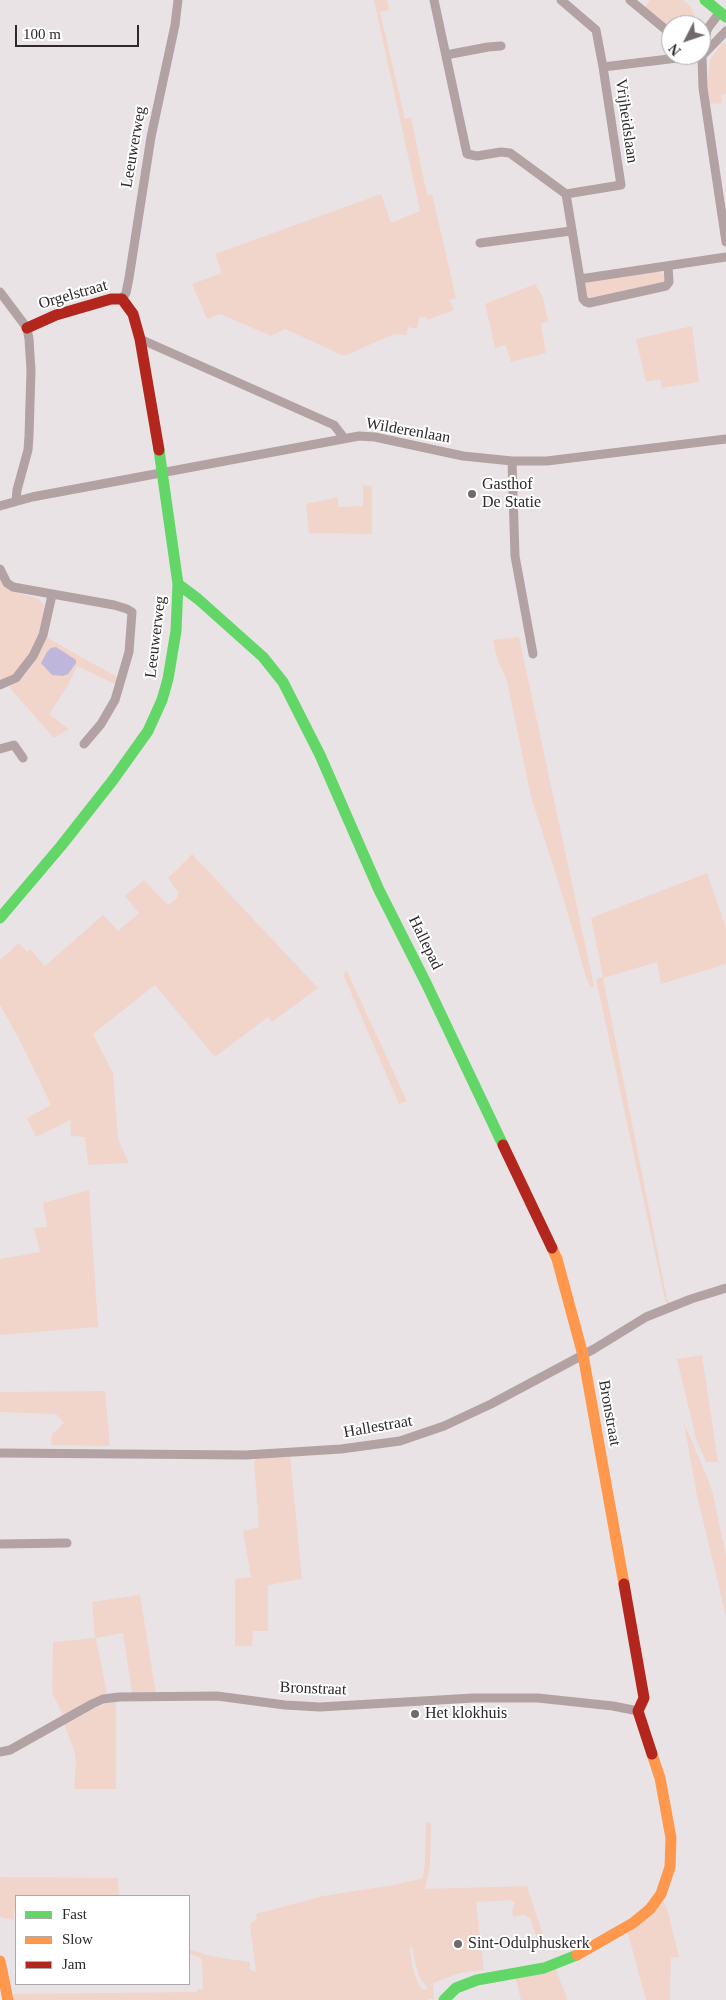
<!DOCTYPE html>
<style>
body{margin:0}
#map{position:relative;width:726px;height:2000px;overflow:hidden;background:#e9e3e6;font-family:"Times New Roman",serif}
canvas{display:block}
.legend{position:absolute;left:15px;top:1895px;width:175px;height:90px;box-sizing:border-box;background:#fff;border:1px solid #aba9aa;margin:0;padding:6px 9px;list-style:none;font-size:15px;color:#2e292b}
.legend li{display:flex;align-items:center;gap:10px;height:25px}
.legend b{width:25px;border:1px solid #aba9aa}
.north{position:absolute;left:661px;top:15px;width:50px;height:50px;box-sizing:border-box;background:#fff;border:1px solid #aba9aa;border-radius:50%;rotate:229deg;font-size:14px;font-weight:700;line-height:20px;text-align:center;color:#2e292b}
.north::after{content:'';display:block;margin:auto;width:18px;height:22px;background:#6f6a6c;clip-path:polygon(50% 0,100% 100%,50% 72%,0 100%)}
.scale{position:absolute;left:15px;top:25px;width:124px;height:22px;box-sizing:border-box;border:2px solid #2e292b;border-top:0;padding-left:6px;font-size:15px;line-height:18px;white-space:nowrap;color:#2e292b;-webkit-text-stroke:4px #fff;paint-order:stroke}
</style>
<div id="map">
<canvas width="726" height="2000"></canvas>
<ul class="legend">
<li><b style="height:6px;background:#63d668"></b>Fast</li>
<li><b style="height:6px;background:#ff974d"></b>Slow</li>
<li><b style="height:6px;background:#b3261e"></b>Jam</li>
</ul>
<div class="north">N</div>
<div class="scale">100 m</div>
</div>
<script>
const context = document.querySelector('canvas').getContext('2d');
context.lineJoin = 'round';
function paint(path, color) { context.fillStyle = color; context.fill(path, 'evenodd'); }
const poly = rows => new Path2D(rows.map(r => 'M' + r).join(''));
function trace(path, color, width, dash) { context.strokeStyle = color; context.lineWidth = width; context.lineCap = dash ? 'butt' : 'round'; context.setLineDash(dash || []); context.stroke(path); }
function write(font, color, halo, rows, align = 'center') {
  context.font = font + ' "Times New Roman",serif'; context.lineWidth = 4; context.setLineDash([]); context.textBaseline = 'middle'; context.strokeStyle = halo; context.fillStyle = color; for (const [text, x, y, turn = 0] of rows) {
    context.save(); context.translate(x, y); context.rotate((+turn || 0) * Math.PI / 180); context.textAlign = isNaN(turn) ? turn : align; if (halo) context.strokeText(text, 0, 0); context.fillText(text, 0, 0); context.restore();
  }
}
paint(poly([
 [374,0,387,0,389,10,380,12,405,119,411,117,427,195,432,194,456,298,449,300,454,310,427,320,426,317,419,318,417,329,408,327,406,335,394,334,344,356,285,329,271,336,220,314,207,319,192,284,222,273,215,254,381,194,391,223,420,211],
 [650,0,683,0,690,6,699,25,671,25,671,30,644,8],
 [722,43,726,44,726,94,721,95,722,103,710,104,707,86,710,60],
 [657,271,664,274,665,279,662,283,587,299,584,285,587,282],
 [535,284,543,297,548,321,541,324,546,353,511,362,506,345,495,348,485,304],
 [692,326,699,382,662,388,660,379,646,382,636,339],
 [363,485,372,486,372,534,309,533,306,504,338,497,338,507,363,506],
 [0,576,12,591,39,599,44,605,44,610,38,634,29,654,17,672,0,682],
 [46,637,119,678,117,685,77,666,67,687,49,714,69,729,54,738,9,687,25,675,34,662],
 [519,637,594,986,591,988,586,977,563,897,531,797,507,681,497,659,493,640],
 [192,854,318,988,272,1022,268,1017,215,1057,155,985,93,1034,113,1073,118,1139,129,1163,88,1165,85,1137,71,1136,70,1120,36,1137,27,1118,51,1105,20,1041,0,1005,0,960,19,943,27,952,30,949,45,966,103,915,118,931,139,913,125,896,144,880,168,905,177,898,178,892,168,878],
 [707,873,726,928,726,964,661,984,657,962,603,978,667,1299,671,1304,668,1305,665,1300,596,979,603,977,591,918],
 [347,971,407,1101,399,1104,343,974],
 [89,1190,98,1327,0,1335,0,1259,40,1252,34,1228,47,1227,43,1203],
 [702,1355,718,1462,706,1462,696,1439,677,1359],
 [105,1391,110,1446,51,1445,52,1434,64,1423,56,1414,0,1412,0,1392],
 [684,1423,708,1479,713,1494,726,1556,726,1616,697,1496],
 [290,1456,302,1579,268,1585,268,1631,253,1631,252,1646,235,1646,235,1579,251,1577,243,1531,259,1527,254,1461,257,1458],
 [140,1595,156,1693,132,1693,123,1633,96,1638,107,1693,63,1715,52,1693,53,1642,95,1638,92,1602],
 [109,1703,116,1703,116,1789,74,1789,76,1762,74,1749,64,1724,95,1708],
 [426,1822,431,1823,430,1866,425,1889,527,1886,546,1944,539,1945,530,1918,524,1915,513,1917,512,1910,515,1903,511,1900,476,1902,484,1970,460,1973,433,1983,434,2000,429,1998,429,2000,14,2000,13,1994,197,1992,197,1990,203,1989,202,1959,189,1953,189,1949,210,1956,250,1962,250,1970,256,1972,250,1926,251,1923,257,1919,256,1914,323,1896,393,1885,420,1879,423,1876,425,1862],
 [410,1947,412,1947,418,1974,422,1981,427,1987,427,1990,421,1988,418,1983,412,1965],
 [0,1877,118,1878,119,1896,16,1896,16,1911,13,1911,14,1920,0,1917],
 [662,1898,668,1912,679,1957,671,1958,670,2000,646,2000,627,1930],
 [555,1967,568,2000,521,2000,515,1976]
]), '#f1d5cb');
paint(poly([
 [56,647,76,660,76,663,68,674,63,676,52,675,41,663,47,652,51,648]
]), '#bfb6dc');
trace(poly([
 [434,0,467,154,477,156,501,152,510,153,566,194],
 [561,0,596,30,603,67],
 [630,0,671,34],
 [720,12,708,28,702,45,702,56,703,88,726,242],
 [446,55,488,47,501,46],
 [702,56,726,31],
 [566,194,621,185,603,67,694,56,702,56],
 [566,194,580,279,726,257],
 [480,243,571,231],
 [580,279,583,299,586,302,589,303,666,286,669,282,668,266],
 [0,292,27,328,29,339,31,370,29,436,28,450,17,490,16,501],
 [122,299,126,293,129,278,151,137,175,25,178,0],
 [140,339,334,425,344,438],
 [512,461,515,556,533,654],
 [0,506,32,497,359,436,375,437,463,456,512,461,547,461,726,439],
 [0,569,7,583,13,587,114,605,127,609,132,612,129,652,115,700,101,724,84,744],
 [0,685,16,678,33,656,43,635,52,595],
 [0,749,14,745,23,758],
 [0,1453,246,1455,341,1449,400,1441,444,1426,491,1404,594,1349,646,1317,691,1299,726,1288],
 [0,1544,67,1543],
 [0,1752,10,1750,92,1704,103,1699,119,1697,217,1696,285,1705,320,1707,473,1698,538,1698,613,1706,638,1711]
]), '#b2a2a3', 9);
trace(poly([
 [705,0,726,17],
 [178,584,198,599,263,657,283,682,320,755,379,890,427,985,503,1145],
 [0,918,61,846,113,780,148,731,162,700,168,679,176,631,178,584,159,450],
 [444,2000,456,1988,477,1980,544,1968,577,1955]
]), '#63d668', 11);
trace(poly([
 [552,1248,557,1259,583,1355,624,1584],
 [577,1955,633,1923,650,1909,661,1894,670,1867,671,1838,660,1778,652,1754],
 [0,1961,8,2000]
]), '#ff974d', 11);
trace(poly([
 [27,328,56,315,111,299,122,299,133,314,140,339,159,450],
 [503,1145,552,1248],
 [624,1584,644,1698,638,1711,652,1754]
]), '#b3261e', 11);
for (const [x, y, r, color] of [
 [472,494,5,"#6f6a6c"],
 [415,1714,5,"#6f6a6c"],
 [458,1944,5,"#6f6a6c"]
]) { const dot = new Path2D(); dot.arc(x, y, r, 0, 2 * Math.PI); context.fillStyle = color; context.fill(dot); trace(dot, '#fff', 2); }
write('16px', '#2e292b', '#fff', [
 ["Vrijheidslaan",626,121,82],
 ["Leeuwerweg",134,147,-80],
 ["Orgelstraat",73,295,-16],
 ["Wilderenlaan",408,431,10],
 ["Leeuwerweg",156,637,-83],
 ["Hallepad",425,943,64],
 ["Bronstraat",609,1413,80],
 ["Hallestraat",378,1427,-10],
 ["Bronstraat",313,1689,2]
]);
write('16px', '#2e292b', '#fff', [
 ["Gasthof",482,485],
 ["De Statie",482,503],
 ["Het klokhuis",425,1714],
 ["Sint-Odulphuskerk",468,1944]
], 'left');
</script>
